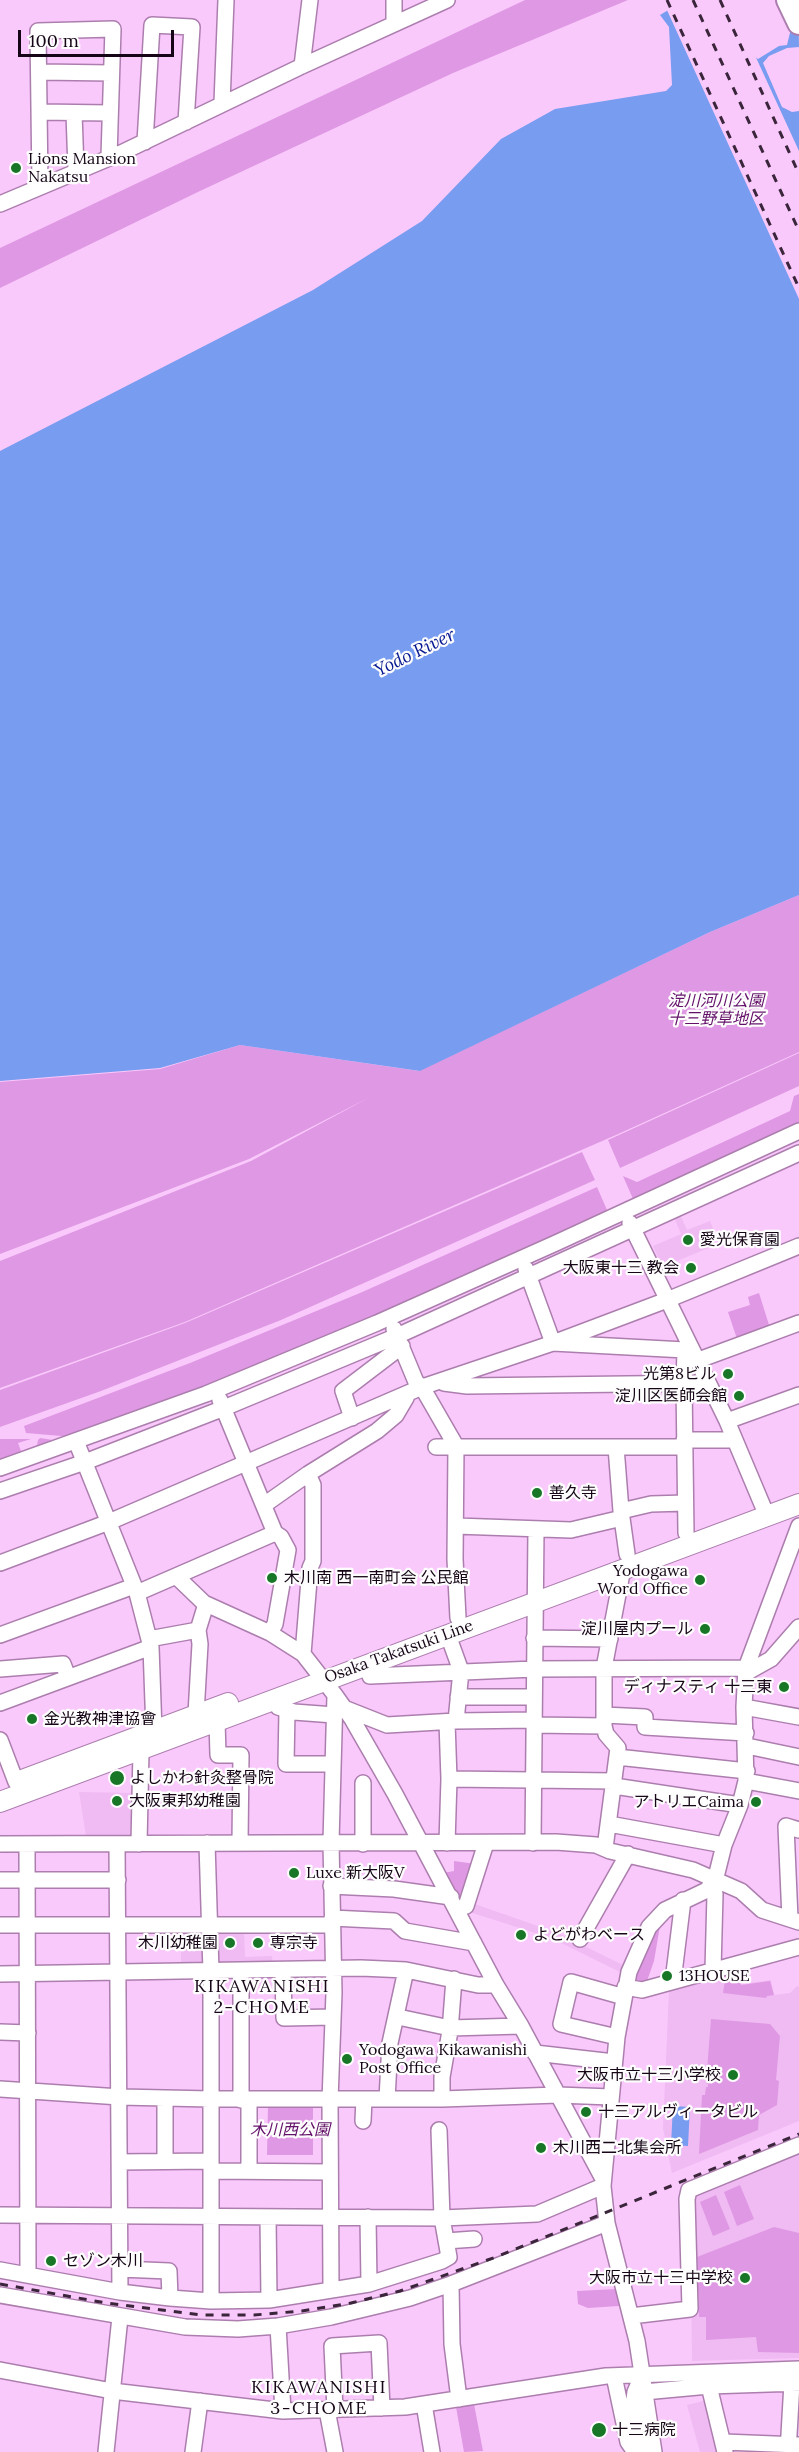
<!DOCTYPE html>
<meta charset="utf-8">
<style>
body{margin:0}
#map{position:relative;width:799px;height:2452px;overflow:hidden;background:#fac9fc;font-family:Lora,serif}
canvas{display:block}
.scale{position:absolute;left:18px;top:30px;width:156px;height:27px;box-sizing:border-box;border:3px solid #150516;border-top:0;padding-left:8px;font-size:18px;line-height:21px;white-space:nowrap;color:#150516;-webkit-text-stroke:4px #fdfdfd;paint-order:stroke}
</style>
<div id="map">
<canvas width="799" height="2452"></canvas>
<div class="scale">100 m</div>
</div>
<script>
const context = document.querySelector('canvas').getContext('2d');
context.lineJoin = 'round';
function paint(path, color) { context.fillStyle = color; context.fill(path, 'evenodd'); }
const poly = rows => new Path2D(rows.map(r => 'M' + r).join(''));
function trace(path, color, width, dash) { context.strokeStyle = color; context.lineWidth = width; context.lineCap = dash ? 'butt' : 'round'; context.setLineDash(dash || []); context.stroke(path); }
function write(font, color, halo, rows, align = 'center') {
  context.font = font + ' Lora,"Noto Sans JP",serif'; context.lineWidth = 4.5; context.setLineDash([]); context.textBaseline = 'middle'; context.strokeStyle = halo; context.fillStyle = color; for (const [text, x, y, turn = 0] of rows) {
    context.save(); context.translate(x, y); context.rotate((+turn || 0) * Math.PI / 180); context.textAlign = isNaN(turn) ? turn : align; if (halo) context.strokeText(text, 0, 0); context.fillText(text, 0, 0); context.restore();
  }
}
paint(poly([
 [679,1212,687,1230,710,1221,714,1231,707,1235,711,1247,662,1267,653,1246,681,1234,673,1215],
 [79,1792,135,1793,134,1836,86,1836],
 [469,1902,558,1933,625,1966,622,1973,551,1938,463,1910],
 [204,1929,205,1964,181,1965,181,1930],
 [244,1929,245,1957,272,1956,273,1966,216,1963,215,1930],
 [737,1969,742,1984,771,1980,774,1995,790,1993,797,1986,799,1987,799,2121,672,2173,663,2128,669,1990],
 [799,2152,799,2358,692,2361,690,2197],
 [708,2400,719,2452,700,2452,687,2405]
]), '#f0baf3');
paint(poly([
 [525,0,628,0,453,73,200,191,0,288,0,248],
 [799,895,799,1052,616,1135,185,1322,0,1388,0,1261,251,1161,370,1097,249,1159,0,1254,0,1082,160,1069,240,1045,419,1071,710,932],
 [799,1053,799,1086,620,1168,608,1140],
 [799,1094,799,1123,633,1199,623,1176,637,1182,790,1111,794,1096],
 [582,1152,595,1180,281,1320,101,1391,0,1427,0,1390,185,1323],
 [597,1187,607,1210,377,1317,207,1387,73,1437,26,1433,24,1426,190,1363,360,1293],
 [759,1293,770,1328,737,1339,728,1312,750,1305,748,1297],
 [40,1438,59,1441,0,1461,0,1439,31,1439,18,1443,21,1451,37,1445,38,1440],
 [454,1861,476,1864,465,1899,455,1895,443,1873,454,1871],
 [660,1926,654,1961,647,1981,645,1985,635,1983,632,1980,652,1934],
 [737,1969,741,1985,770,1981,774,1995,767,1996,766,1998,723,1993,725,1980,733,1978,731,1971],
 [711,2019,770,2024,780,2036,776,2080,779,2081,777,2105,759,2115,758,2130,699,2154,702,2095,705,2095,706,2087,708,2087,708,2084,706,2083],
 [268,2105,313,2105,313,2155,267,2155],
 [740,2185,754,2219,737,2226,724,2192],
 [716,2195,730,2229,713,2236,700,2202],
 [774,2227,799,2233,799,2353,758,2352,756,2337,706,2340,706,2317,699,2317,697,2257],
 [617,2289,619,2306,588,2308,578,2304,577,2291],
 [474,2404,483,2451,464,2452,456,2407]
]), '#df98e3');
paint(poly([
 [685,0,720,31,758,59,779,46,787,45,798,0,799,47,787,48,769,56,763,63,782,107,792,112,799,111,799,895,710,932,420,1071,240,1045,160,1068,0,1081,0,451,313,290,422,221,501,139,555,109,666,91,672,85,669,27,660,15],
 [673,2106,690,2107,688,2146,671,2145]
]), '#779cf0');
paint(poly([
 [679,0,691,0,722,28,753,51,799,151,799,299,666,8]
]), '#fac9fc');
const minor = poly([
 [394,0,394,24],
 [302,66,310,0],
 [40,72,111,73],
 [222,103,226,0],
 [40,112,109,113],
 [74,113,76,170],
 [145,142,152,25,192,27,186,122],
 [40,186,38,31,113,29,109,157],
 [0,204,121,153,302,66,447,0],
 [630,1223,727,1421,767,1516],
 [526,1269,553,1343,685,1350],
 [394,1329,416,1382,422,1387,456,1446,455,1559,458,1618],
 [696,1361,799,1323],
 [444,1383,467,1386,708,1383],
 [352,1418,343,1391,402,1346],
 [727,1421,799,1395],
 [684,1440,735,1440],
 [76,1441,137,1593,151,1647,154,1731,141,1751,139,1844],
 [436,1447,684,1447],
 [616,1447,621,1511,627,1554],
 [0,1468,206,1394,377,1323,556,1243,799,1131],
 [0,1491,85,1462,224,1408,397,1336,799,1153],
 [264,1505,308,1474,377,1431,396,1415,406,1398,404,1395],
 [621,1511,651,1504,685,1503],
 [456,1526,571,1530,622,1518],
 [686,1533,684,1384,685,1350,689,1347],
 [0,1563,109,1522,422,1387,553,1343,667,1300,799,1246],
 [177,1577,204,1603,270,1633,303,1654,335,1695,352,1719,395,1794,496,1985,521,2026,602,2177],
 [137,1593,275,1533,220,1400],
 [270,1633,275,1624,288,1550,281,1537,275,1533],
 [0,1635,134,1586],
 [448,1635,461,1671,456,1721],
 [534,1638,610,1639],
 [149,1639,198,1630],
 [303,1654,310,1568,313,1561,313,1485,308,1474],
 [366,1665,370,1676,534,1669,746,1668],
 [0,1669,63,1664,68,1677],
 [746,1673,771,1659,799,1627],
 [458,1697,534,1697],
 [0,1703,151,1647],
 [278,1707,294,1712,334,1715],
 [744,1707,799,1717],
 [344,1708,387,1725,456,1721,534,1720],
 [287,1710,286,1764,332,1764],
 [196,1714,200,1644,198,1630,206,1604],
 [604,1715,645,1717,645,1727,746,1733],
 [217,1721,218,1755,241,1755,240,1843],
 [447,1722,449,1779,447,1843],
 [534,1725,604,1726],
 [0,1740,16,1782],
 [747,1746,799,1757],
 [617,1757,747,1771],
 [449,1779,614,1781],
 [746,1781,799,1791],
 [614,1786,740,1805],
 [609,1824,724,1845],
 [207,1843,211,1972,211,2301],
 [533,1843,536,1529],
 [0,1844,556,1842,596,1845,610,1851,693,1870,741,1891,762,1910,799,1922],
 [27,1844,28,2275],
 [117,1844,120,2292],
 [363,1844,363,1783],
 [605,1848,618,1748,606,1734,604,1726,604,1668,623,1568],
 [0,1880,118,1880],
 [331,1886,394,1889,451,1897],
 [466,1906,486,1843],
 [332,1918,394,1921,405,1931,474,1943],
 [790,1919,786,1826,799,1830],
 [0,1925,332,1925],
 [580,1939,628,1854],
 [283,1970,284,2018,333,2017],
 [713,1970,715,1894,713,1883],
 [0,1974,361,1968,406,1970,478,1985,496,1985],
 [673,1981,683,1900],
 [625,1987,642,1990,799,1947],
 [398,2017,450,2028,521,2026],
 [0,2032,28,2033],
 [617,2037,561,2024,571,1982,624,1997],
 [535,2053,614,2062],
 [0,2089,120,2097,211,2099,442,2099,558,2095,611,2097],
 [165,2098,165,2161],
 [387,2099,390,2043,406,1970],
 [442,2099,442,2077,450,2031,454,1979],
 [241,2100,241,1971],
 [249,2100,249,2171],
 [363,2121,364,2099],
 [119,2162,211,2161],
 [211,2171,330,2172],
 [0,2215,442,2218,537,2214,603,2186],
 [268,2217,269,2300],
 [368,2217,369,2284],
 [446,2241,474,2239],
 [120,2269,169,2271,170,2298],
 [0,2270,120,2292,170,2298,211,2301,269,2300,369,2284,442,2261,449,2257,442,2218,439,2130],
 [451,2284,452,2344,459,2399],
 [331,2290,330,2100,334,1993,331,1842,335,1695],
 [0,2295,185,2327,238,2329,278,2326,283,2411],
 [631,2316,690,2309,687,2199,689,2190,799,2145],
 [278,2326,331,2317,410,2298,451,2284,607,2223],
 [0,2370,112,2391,283,2411,405,2407,606,2376,799,2369],
 [614,2376,628,2442,635,2452],
 [709,2386,725,2452],
 [644,2392,709,2386,799,2383],
 [424,2404,432,2452],
 [327,2410,335,2452],
 [335,2410,332,2346,379,2343,382,2408],
 [724,2442,799,2445],
 [106,2452,120,2317],
 [193,2452,200,2401],
 [640,2452,633,2406,635,2392,642,2376],
 [654,2452,637,2341,607,2223,603,2186,617,2037,629,1972,649,1927,665,1910,707,1890,716,1877,724,1845,740,1805,746,1781,744,1707,746,1668,799,1526],
 [788,2452,792,2383]
]);
const major = poly([
 [22,1780,228,1703],
 [0,1802,799,1504]
]);
const highway = poly([
 [788,0,799,23]
]);
trace(minor, '#ac7eae', 18);
trace(major, '#ac7eae', 22);
trace(highway, '#ac7eae', 26);
trace(minor, '#fff', 15);
trace(major, '#fff', 20);
trace(highway, '#fff', 22);
trace(poly([
 [667,0,799,288],
 [693,0,799,231],
 [720,0,799,174],
 [0,2284,106,2303,202,2315,254,2315,302,2311,351,2303,400,2291,496,2257,799,2134]
]), '#3a253b', 3, [8, 8]);
for (const [x, y, r, color] of [
 [16,168,6,"#177727"],
 [688,1240,6,"#177727"],
 [691,1268,6,"#177727"],
 [728,1374,6,"#177727"],
 [739,1396,6,"#177727"],
 [537,1493,6,"#177727"],
 [272,1578,6,"#177727"],
 [700,1580,6,"#177727"],
 [705,1629,6,"#177727"],
 [784,1687,6,"#177727"],
 [32,1719,6,"#177727"],
 [117,1778,8,"#177727"],
 [117,1801,6,"#177727"],
 [756,1802,6,"#177727"],
 [294,1873,6,"#177727"],
 [521,1935,6,"#177727"],
 [230,1943,6,"#177727"],
 [258,1943,6,"#177727"],
 [667,1976,6,"#177727"],
 [347,2059,6,"#177727"],
 [733,2075,6,"#177727"],
 [586,2112,6,"#177727"],
 [541,2148,6,"#177727"],
 [51,2261,6,"#177727"],
 [745,2278,6,"#177727"],
 [599,2430,8,"#177727"]
]) { const dot = new Path2D(); dot.arc(x, y, r, 0, 2 * Math.PI); context.fillStyle = color; context.fill(dot); trace(dot, '#fdfdfd', 2); }
write('16px', '#150516', '#fdfdfd', [
 ["Lions Mansion",28,159],
 ["Nakatsu",28,177],
 ["愛光保育園",700,1240],
 ["大阪東十三 教会",679,1268,"right"],
 ["光第8ビル",716,1374,"right"],
 ["淀川区医師会館",727,1396,"right"],
 ["善久寺",549,1493],
 ["Yodogawa",688,1571,"right"],
 ["Word Office",688,1589,"right"],
 ["木川南 西一南町会 公民館",284,1578],
 ["淀川屋内プール",693,1629,"right"],
 ["ディナスティ 十三東",772,1687,"right"],
 ["金光教神津協會",44,1719],
 ["よしかわ針灸整骨院",130,1778],
 ["大阪東邦幼稚園",129,1801],
 ["アトリエCaima",744,1802,"right"],
 ["Luxe 新大阪V",306,1873],
 ["よどがわベース",533,1935],
 ["木川幼稚園",218,1943,"right"],
 ["専宗寺",270,1943],
 ["13HOUSE",679,1976],
 ["Yodogawa Kikawanishi",359,2050],
 ["Post Office",359,2068],
 ["大阪市立十三小学校",721,2075,"right"],
 ["十三アルヴィータビル",598,2112],
 ["木川西二北集会所",553,2148],
 ["セゾン木川",63,2261],
 ["大阪市立十三中学校",733,2278,"right"],
 ["十三病院",612,2430]
], 'left');
write('italic 16px', '#631069', '#fdfdfd', [
 ["淀川河川公園",716,1001],
 ["十三野草地区",716,1019],
 ["木川西公園",290,2130]
]);
write('16px', '#150516', '#fdfdfd', [
 ["Osaka Takatsuki Line",399,1652,-20]
]);
write('italic 18px', '#051792', '#fdfdfd', [
 ["Yodo River",415,653,-26]
]);
context.letterSpacing = '1.5px';
write('18px', '#150516', '#fdfdfd', [
 ["KIKAWANISHI",262,1987],
 ["2-CHOME",262,2008],
 ["KIKAWANISHI",319,2388],
 ["3-CHOME",319,2409]
]);
context.letterSpacing = '0px';
</script>
